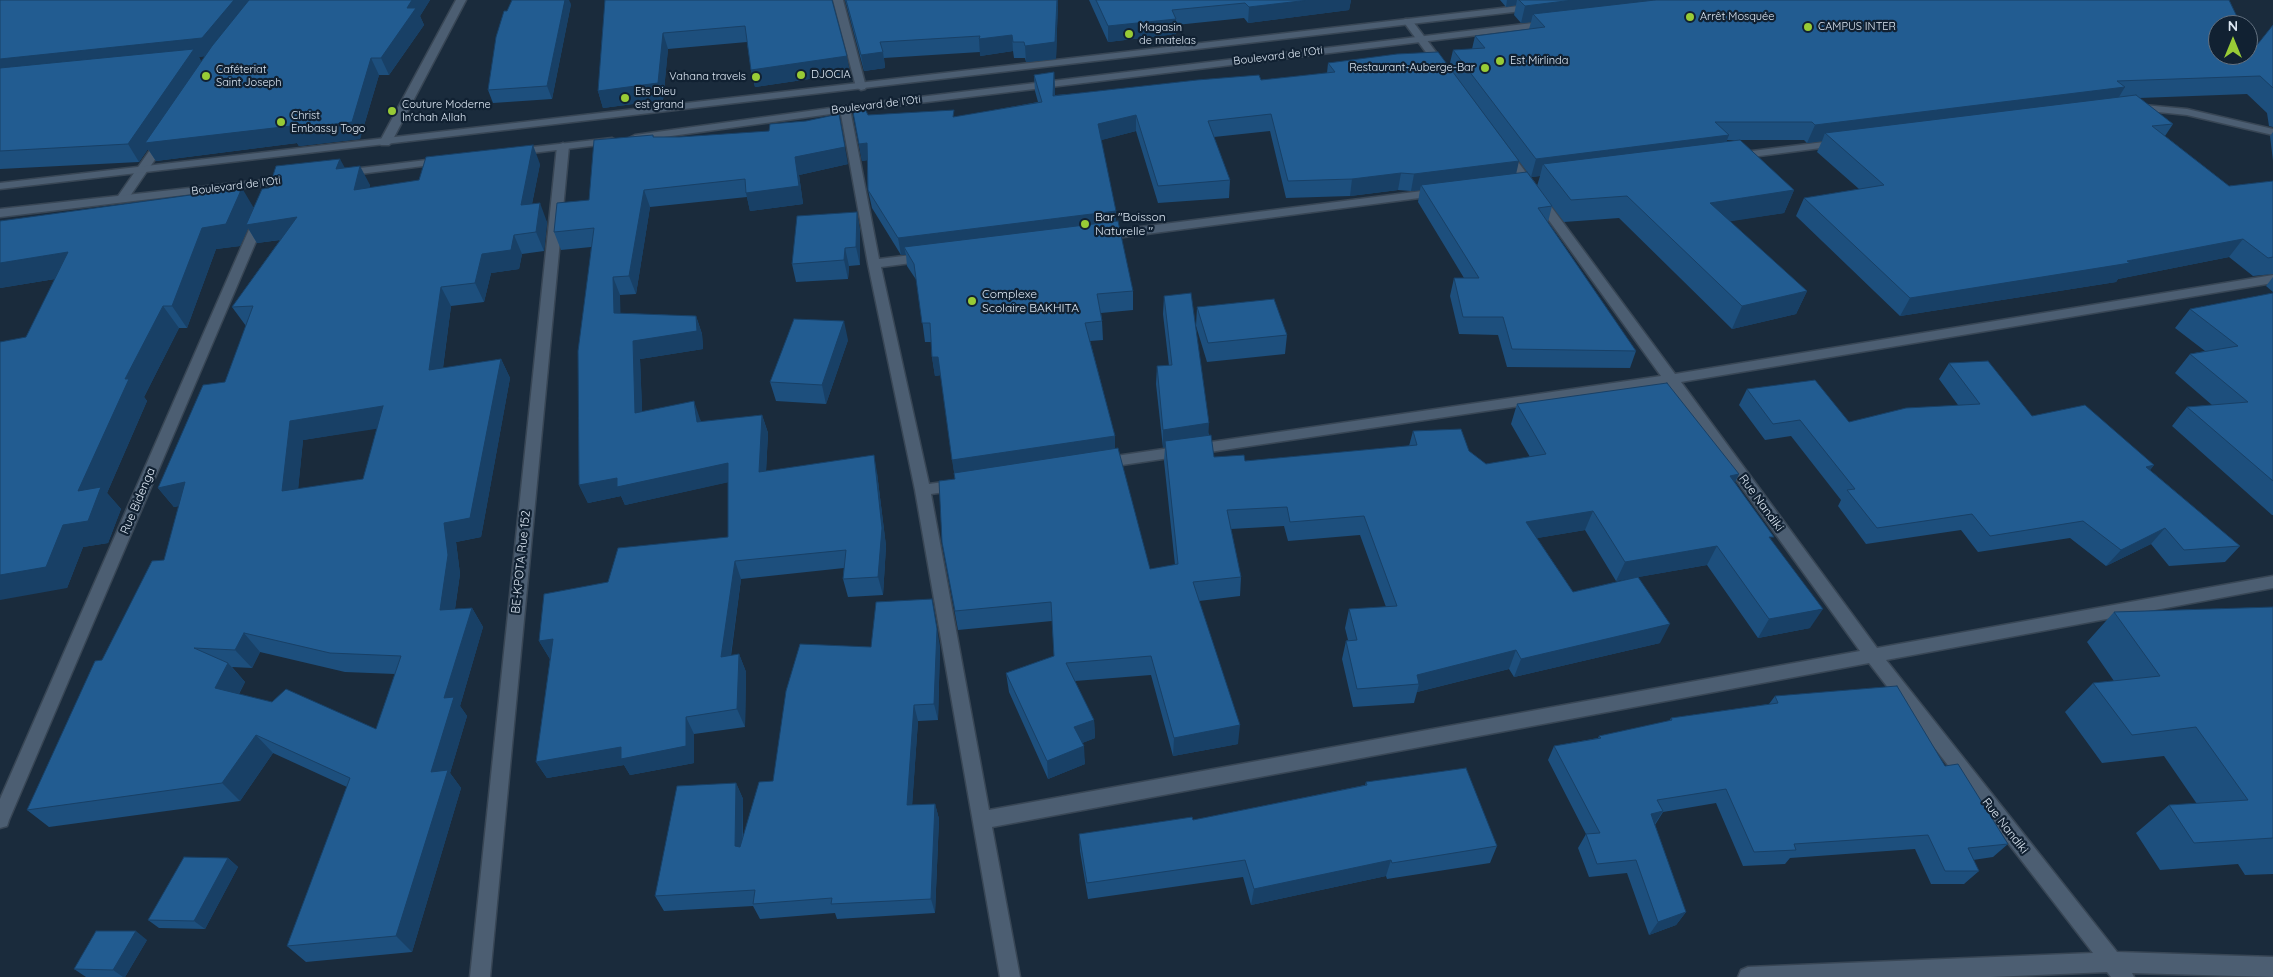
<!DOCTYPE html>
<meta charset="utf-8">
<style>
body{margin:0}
#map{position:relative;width:2273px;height:977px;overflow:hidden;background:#1a2b3c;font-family:Quicksand,sans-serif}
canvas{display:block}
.north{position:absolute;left:2208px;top:15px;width:50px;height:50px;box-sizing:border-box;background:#112132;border:1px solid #637180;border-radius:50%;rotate:0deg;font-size:14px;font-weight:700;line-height:20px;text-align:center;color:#dde8f4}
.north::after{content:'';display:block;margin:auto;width:18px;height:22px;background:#98cb36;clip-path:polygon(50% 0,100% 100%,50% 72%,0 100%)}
</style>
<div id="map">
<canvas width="2273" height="977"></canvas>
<div class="north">N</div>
</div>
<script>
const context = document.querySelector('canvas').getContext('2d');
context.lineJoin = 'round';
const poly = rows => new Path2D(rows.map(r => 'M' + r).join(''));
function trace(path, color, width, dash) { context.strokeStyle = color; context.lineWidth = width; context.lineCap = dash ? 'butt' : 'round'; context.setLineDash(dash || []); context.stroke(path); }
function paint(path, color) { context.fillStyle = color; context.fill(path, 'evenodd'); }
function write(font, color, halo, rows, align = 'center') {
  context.font = font + ' Quicksand,sans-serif'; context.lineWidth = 4.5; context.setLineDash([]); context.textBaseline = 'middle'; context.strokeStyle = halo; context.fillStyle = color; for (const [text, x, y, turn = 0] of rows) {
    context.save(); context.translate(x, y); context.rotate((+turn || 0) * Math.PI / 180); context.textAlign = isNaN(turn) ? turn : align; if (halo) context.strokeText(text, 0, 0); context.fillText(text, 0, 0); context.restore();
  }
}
const street = poly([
 [456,0,466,0,391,143,389,145,381,145,379,143,456,0],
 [833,0,843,0,866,87,865,89,861,90,856,87,833,0],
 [1405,19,1411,19,1448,68,1447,70,1439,70,1403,21,1405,19],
 [2133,104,2187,109,2273,129,2273,135,2187,115,2129,109,2129,105,2133,104],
 [845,106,850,109,879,259,927,253,933,257,927,261,881,267,929,484,958,480,963,481,965,485,963,489,958,490,931,494,989,810,1860,651,1667,384,1102,468,1097,467,1095,463,1097,459,1102,458,1661,376,1502,155,1502,151,1510,151,1675,374,2273,275,2273,283,1681,382,1877,648,2273,576,2273,588,1886,660,2117,952,2273,957,2273,977,2132,973,2134,977,2111,977,2107,972,1991,977,1738,977,1741,970,1748,967,2093,953,1869,663,992,827,1020,977,1000,977,915,490,868,264,840,109,845,106],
 [163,136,169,139,128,199,126,202,118,202,116,199,159,137,163,136],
 [1840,140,1846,143,1844,145,1736,159,1730,156,1736,153,1840,140],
 [563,143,569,146,490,977,470,977,557,146,563,143],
 [1438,189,1444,193,1442,195,1101,240,1095,236,1101,232,1438,189],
 [260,214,266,218,9,820,7,826,0,828,0,799,254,218,260,214]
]);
const secondary = poly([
 [1536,4,1541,7,1539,9,0,189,0,183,1536,4],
 [1549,21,1552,22,1552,26,845,112,635,141,629,138,635,135,845,106,1549,21],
 [612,138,618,141,616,143,515,155,509,152,515,149,612,138],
 [443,158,447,159,447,163,344,176,338,173,344,170,443,158],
 [289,177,295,180,293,182,0,217,0,209,289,177]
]);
trace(street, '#384655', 3);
trace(secondary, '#384655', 3);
paint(street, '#4c5e72');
paint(secondary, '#4c5e72');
paint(poly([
 [0,0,430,0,420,16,424,25,389,75,379,75,360,139,299,146,297,143,156,161,148,149,139,162,0,169],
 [205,56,201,62,199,57],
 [605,0,832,0,850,73,755,87,751,70,747,42,668,49,663,100,603,108,598,91],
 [845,0,1058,0,1056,59,1026,62,1025,58,1014,58,1013,51,980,56,980,52,884,58,885,68,864,71],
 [1089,0,1351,0,1349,10,1248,23,1244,18,1176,25,1176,34,1108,42],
 [1500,0,2229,0,2253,50,2273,25,2273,127,2269,126,2267,113,2247,94,2139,98,2173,124,2165,136,2229,186,2273,181,2273,274,2253,276,2229,257,2118,279,2116,282,1900,316,1796,216,1804,198,1859,189,1817,152,1822,141,1807,143,1804,140,1740,140,1794,190,1784,213,1729,221,1807,291,1796,314,1732,329,1619,218,1564,222,1552,206,1548,222,1636,351,1630,368,1507,367,1498,335,1459,334,1450,296,1454,278,1464,278,1418,202,1420,190,1411,191,1398,190,1350,196,1286,198,1270,131,1214,137,1230,180,1229,198,1158,203,1136,131,1101,140,1116,221,1133,291,1133,310,1101,313,1102,321,1103,340,1090,341,1115,436,1115,449,1150,569,1175,565,1164,461,1165,447,1163,448,1156,384,1157,366,1169,366,1163,314,1164,296,1209,435,1214,457,1245,461,1409,446,1413,431,1469,451,1486,464,1530,457,1511,424,1517,404,1739,474,1735,482,1772,541,1810,628,1758,638,1707,565,1638,577,1660,643,1514,677,1509,669,1417,692,1414,703,1353,707,1342,659,1346,641,1348,640,1345,628,1349,609,1386,607,1360,535,1288,541,1284,526,1231,529,1241,577,1240,596,1199,601,1238,744,1173,756,1151,675,1075,681,1094,720,1095,738,1082,743,1085,764,1048,779,1009,692,1006,673,1054,656,1052,621,958,630,942,542,955,479,941,375,935,376,932,357,931,342,925,342,917,281,907,266,906,255,901,255,872,208,868,190,867,160,862,161,853,112,868,115,955,117,1038,102,1035,91,1034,75,1054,72,1055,95,1261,80,1327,73,1328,63,1449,67,1453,50,1472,49,1475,36,1529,29,1531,22,1521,23,1514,15,1516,5,1506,7],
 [1457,78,1531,177,1540,176,1537,186,1516,173],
 [1727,140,1740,140,1726,142],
 [1585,530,1616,581,1633,578,1573,592,1537,538],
 [571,4,552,99,493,103,488,90],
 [2273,132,2273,161,2270,136],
 [653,135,654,137,848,164,799,175,803,204,750,211,747,197,650,207,636,294,620,295,620,313,696,316,702,334,703,349,640,359,642,411,700,419,701,422,762,415,768,433,766,471,877,473,886,546,883,595,848,597,843,579,844,568,741,579,731,656,739,654,746,672,745,727,694,734,694,763,630,775,624,765,547,778,536,762,550,659,539,641,608,582,728,537,728,482,625,505,621,496,588,503,579,485,591,247,561,250,554,232,589,200],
 [540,164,532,204,547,222,544,251,522,254,519,269,491,273,484,302,451,306,443,368,501,359,510,378,481,537,456,542,460,574,455,609,472,608,483,627,460,706,467,716,450,773,461,788,412,952,306,962,287,946,347,787,273,753,240,801,49,827,27,810,102,660,164,560,179,506,174,507,158,488,225,382,246,326,232,307,280,240,257,243,248,228,240,246,216,249,187,328,179,328,144,397,147,401,107,493,121,509,108,543,83,547,67,588,26,337,55,279,0,288,0,221,254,207,269,188,345,168,370,185,369,188],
 [377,428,363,479,298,489,303,440],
 [260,652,345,672,395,674,376,729,239,694,245,682,232,667,252,668],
 [857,212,860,231,860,265,849,266,848,279,796,282,792,264],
 [2273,277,2273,292,2266,286],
 [2273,293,2273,515,2272,515,2172,426,2187,407,2212,405,2175,373,2190,354,2205,351,2175,328,2190,309],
 [1197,307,1287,335,1285,354,1207,362,1196,326],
 [848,340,826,404,776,401,770,382],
 [1949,363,2032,416,2154,465,2150,470,2240,546,2225,562,2169,566,2151,544,2106,566,2070,538,1978,552,1961,530,1866,544,1838,506,1841,500,1791,436,1765,440,1739,405,1747,389,1849,422,1958,405,1939,379],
 [2273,607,2273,874,2245,875,2238,864,2160,870,2136,833,2169,805,2197,804,2164,756,2102,763,2065,712,2093,683,2114,681,2087,642,2114,612],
 [940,646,938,720,918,721,912,805,935,804,939,819,935,913,837,919,835,913,760,919,753,906,664,911,655,896,736,783,743,799,743,837,773,781,871,647],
 [1775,696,1945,766,2008,844,1993,857,1973,860,1979,871,1964,884,1931,884,1915,849,1790,858,1785,864,1743,866,1716,803,1663,812,1655,825,1686,912,1676,925,1649,935,1627,873,1589,877,1578,848,1586,834,1548,760,1554,746,1598,738,1599,736,1669,721,1671,718,1769,704],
 [1366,782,1497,846,1490,863,1387,879,1386,876,1251,905,1243,877,1088,899,1080,851,1079,834,1193,820,1365,785],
 [228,858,238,867,205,929,159,928,148,920],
 [147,940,125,977,86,977,74,969]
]), '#1d4f7d');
paint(poly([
 [234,0,256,0,212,55,199,57,204,66,371,58,379,75,360,139,299,146,297,143,156,161,148,149,139,162,128,144,0,77,0,59],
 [412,0,430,0,420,16,424,25,389,75,381,58,407,8],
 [565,0,569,0,571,4,552,99,547,86],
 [1057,0,1058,0,1056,59,1026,62,1025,46],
 [1309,0,1351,0,1349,10,1248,23,1249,7],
 [1507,0,1517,0,1516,5,1506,7],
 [1573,0,1712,0,1533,14,1531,22,1521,23,1525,6],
 [1176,19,1176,34,1108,42,1108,26],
 [663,33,668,49,663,100,603,108,598,91],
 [1012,35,1013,51,980,56,979,39],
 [883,52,885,68,864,71,861,55],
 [847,56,850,73,755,87,751,70],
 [1054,72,1055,89,1054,112,1053,96],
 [2125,87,2114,105,1825,133,1822,141,1807,143,1815,125],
 [839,114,848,164,799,175,803,204,750,211,746,193,795,157],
 [1136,115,1136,131,1098,141,1098,124],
 [1729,135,1722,153,1543,164,1540,176,1531,177,1536,159],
 [867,143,870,160,862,161,859,144],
 [533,145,540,164,528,223,521,205],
 [340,159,350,177,336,169],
 [1519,161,1515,179,1421,185,1420,190,1411,191,1414,174],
 [360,166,370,185,364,209,354,190],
 [1401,173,1398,190,1350,196,1352,179],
 [242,188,255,210,297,217,308,236,257,243,248,228,240,246,216,249,187,328,172,306,202,228],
 [644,190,650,207,636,294,629,276],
 [1794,190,1784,213,1701,226,1710,203],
 [540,203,547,222,544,251,536,232],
 [1116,211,1116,228,904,247,906,255,901,255,898,238],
 [857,212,860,231,860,265,856,247],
 [514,235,522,254,519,269,491,273,484,302,475,283,482,254],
 [2243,239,2229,257,2118,279,2116,282,1900,316,1910,298,2127,261],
 [845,248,849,266,848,279,844,260],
 [68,252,85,274,0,288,0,263],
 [613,277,620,295,621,331,614,313],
 [441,287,451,306,440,389,429,370],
 [1807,291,1796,314,1732,329,1742,306],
 [163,306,179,328,144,397,147,401,107,493,121,509,108,543,83,547,67,588,0,600,0,575,63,525,125,379],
 [696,316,702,334,703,349,640,359,643,431,635,413,633,341],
 [844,321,848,340,826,404,822,385],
 [932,357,938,357,941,375,935,376],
 [501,359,510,378,481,537,456,542,460,574,452,629,440,610,444,523],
 [694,401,700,419,703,440,697,422],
 [383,406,395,426,303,440,296,510,282,491,290,421],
 [762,415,768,433,765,491,759,472],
 [1209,423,1208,441,1165,441,1165,447,1163,448,1163,430],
 [1115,436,1115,455,955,478,952,460],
 [874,455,877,473,886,546,883,595,878,577],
 [728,463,734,481,625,505,621,496,588,503,579,485,617,478],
 [2154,465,2140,481,2146,467],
 [1739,474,1729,494,1730,476],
 [185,482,201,501,174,507,158,488],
 [1593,511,1585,530,1520,541,1526,522],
 [2165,528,2151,544,2106,566,2121,550],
 [1717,546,1707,565,1616,581,1625,562],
 [735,561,741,579,728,675,721,657],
 [932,599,940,646,938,720,934,704],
 [472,608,483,627,460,706,467,716,450,773,461,788,412,952,396,936,431,772,444,698],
 [1823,609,1810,628,1758,638,1769,619],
 [1670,624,1660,643,1514,677,1521,659],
 [244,633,260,652,252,668,235,650],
 [553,639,563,656,550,659,539,641],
 [1516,650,1509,669,1417,692,1419,684,1417,675],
 [739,654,746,672,745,727,737,709],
 [228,663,245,682,232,707,215,688],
 [914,705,918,721,911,821,907,805],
 [686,717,694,734,694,763,630,775,624,765,547,778,536,762],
 [1094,720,1095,738,1075,746,1074,727],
 [1240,725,1238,744,1173,756,1174,738],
 [256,735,273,753,240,801,222,783],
 [1084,746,1085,764,1048,779,1047,761],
 [736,783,743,799,742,861,735,846],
 [935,804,939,819,935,913,931,899],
 [1663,811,1654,825,1651,814],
 [228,858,238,867,205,929,194,921],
 [1391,860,1386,876,1251,905,1254,889],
 [1686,912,1676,925,1649,935,1658,922],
 [136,931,147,940,125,977,123,977,113,970]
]), '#184066');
const building = poly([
 [0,0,234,0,202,38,0,59,0,0],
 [249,0,412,0,407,8,416,8,381,58,371,58,352,122,289,129,291,126,145,143,212,46,249,0],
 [512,0,565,0,547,86,488,90,496,37,504,11,507,11,512,0],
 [605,0,832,0,847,56,751,70,745,26,663,33,658,83,598,91,605,0],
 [846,0,1057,0,1055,42,1025,46,1024,42,1013,42,1012,35,979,39,980,36,880,42,883,52,861,55,846,0],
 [1096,0,1309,0,1249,7,1245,3,1172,10,1176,19,1108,26,1096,0],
 [1519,0,1573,0,1525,6,1519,0],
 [1655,0,2229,0,2241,25,2218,25,2218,55,2248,55,2248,39,2253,50,2273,25,2273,88,2260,76,2117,81,2125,87,1815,125,1812,122,1715,122,1729,135,1536,159,1453,50,1485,48,1475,36,1545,27,1533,14,1655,0],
 [194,49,128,144,0,151,0,68,194,49],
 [1438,52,1519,161,1414,174,1401,173,1352,179,1288,181,1271,114,1208,121,1230,180,1158,186,1136,115,1098,124,1116,211,898,238,868,190,867,143,859,144,853,112,865,109,868,115,954,110,953,117,1042,102,1034,75,1054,72,1053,96,1197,80,1259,75,1261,80,1335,72,1328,63,1397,54,1438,52],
 [2136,95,2173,124,2152,126,2229,186,2273,181,2273,257,2268,258,2243,239,2127,261,2130,263,1910,298,1804,198,1884,185,1825,133,2136,95],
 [839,114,845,147,795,157,799,186,746,193,745,179,644,190,629,276,613,277,614,313,696,316,697,331,633,341,635,413,694,401,697,422,762,415,759,472,874,455,882,528,878,577,843,579,846,550,735,561,721,657,739,654,737,709,686,717,686,746,621,759,621,747,536,762,553,639,539,641,544,594,608,582,618,548,728,537,728,463,617,487,617,478,579,485,578,351,594,228,554,232,557,203,589,200,594,140,653,135,653,137,679,137,769,131,770,124,806,121,839,114],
 [1740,140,1794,190,1710,203,1807,291,1742,306,1627,196,1571,200,1543,164,1740,140],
 [533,145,521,205,540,203,536,232,514,235,511,250,482,254,475,283,441,287,429,370,501,359,470,518,444,523,448,555,440,610,472,608,444,698,454,697,431,772,448,770,396,936,287,946,350,778,256,735,222,783,27,810,95,661,102,660,152,561,164,560,185,482,158,488,203,385,225,382,253,306,232,307,297,217,246,225,262,189,269,188,276,166,340,159,336,169,360,166,354,190,419,180,426,157,533,145],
 [383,406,363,479,282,491,290,421,383,406],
 [244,633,330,653,401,656,376,729,286,689,272,702,215,688,228,663,194,648,235,650,244,633],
 [1527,172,1552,206,1538,208,1636,351,1512,349,1503,317,1463,317,1454,278,1479,278,1421,185,1527,172],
 [242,188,226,224,202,228,172,306,163,306,125,379,129,379,78,491,101,487,88,521,63,525,46,567,0,575,0,342,26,337,68,252,0,263,0,221,242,188],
 [857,212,856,247,845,248,844,260,792,264,797,216,857,212],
 [1118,221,1133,291,1097,294,1102,321,1085,323,1115,436,952,460,938,357,932,357,930,323,922,323,914,264,904,247,1118,221],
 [1191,293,1209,423,1163,430,1157,366,1172,365,1164,296,1191,293],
 [2273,293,2273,481,2187,407,2248,402,2190,354,2238,346,2190,309,2273,293],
 [1274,299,1287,335,1208,343,1197,307,1274,299],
 [794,319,844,321,822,385,770,382,794,319],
 [1988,361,2032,416,2085,405,2154,465,2146,467,2240,546,2184,550,2165,528,2121,550,2083,521,1990,536,1972,514,1877,528,1847,490,1855,489,1800,420,1773,424,1747,389,1815,380,1849,422,1906,408,1980,404,1949,363,1988,361],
 [1667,383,1739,474,1730,476,1774,537,1769,537,1823,609,1769,619,1717,546,1625,562,1593,511,1526,522,1573,592,1638,577,1670,624,1521,659,1516,650,1417,675,1419,684,1357,689,1346,641,1357,640,1349,609,1397,606,1364,516,1290,522,1287,507,1227,510,1241,577,1193,582,1240,725,1174,738,1151,656,1066,663,1094,720,1074,727,1084,746,1047,761,1006,673,1054,656,1051,602,955,611,942,542,939,481,955,479,954,473,1118,448,1150,569,1178,564,1165,441,1211,435,1214,457,1244,455,1245,461,1417,445,1413,431,1461,429,1469,451,1486,464,1546,454,1517,404,1667,383],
 [932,599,937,629,934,704,914,705,907,805,935,804,931,899,831,904,832,898,753,904,755,890,655,896,677,786,736,783,735,846,740,847,759,782,773,781,786,691,800,644,871,647,876,602,932,599],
 [2273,607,2273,838,2194,843,2169,805,2248,800,2196,727,2132,735,2093,683,2160,676,2114,612,2273,607],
 [1897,686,1945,766,1958,764,2008,844,1968,848,1979,871,1945,871,1928,835,1794,844,1796,850,1754,852,1726,789,1657,800,1663,811,1651,814,1686,912,1658,922,1636,860,1597,864,1586,834,1600,833,1554,746,1601,738,1599,736,1672,720,1671,718,1778,703,1775,696,1897,686],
 [1466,768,1497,846,1392,863,1391,860,1254,889,1245,860,1087,883,1079,834,1192,817,1193,820,1367,785,1366,782,1466,768],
 [184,857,228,858,194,921,148,920,184,857],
 [96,931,136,931,113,970,74,969,96,931]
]);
paint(building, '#225c91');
trace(building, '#184066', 1);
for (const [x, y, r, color] of [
 [1690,17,5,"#98cb36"],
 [1808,27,5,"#98cb36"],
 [1129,34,5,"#98cb36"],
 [1500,61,5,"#98cb36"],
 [1485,68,5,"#98cb36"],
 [801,75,5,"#98cb36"],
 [206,76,5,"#98cb36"],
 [756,77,5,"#98cb36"],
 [625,98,5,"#98cb36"],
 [392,111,5,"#98cb36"],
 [281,122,5,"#98cb36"],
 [1085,224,5,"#98cb36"],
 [972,301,5,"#98cb36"]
]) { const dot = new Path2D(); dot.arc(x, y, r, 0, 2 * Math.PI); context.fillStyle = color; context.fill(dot); trace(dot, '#112132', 2); }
write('11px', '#dde8f4', '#112132', [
 ["Arrêt Mosquée",1700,17],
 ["CAMPUS INTER",1818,27],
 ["Magasin",1139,28],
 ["de matelas",1139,41],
 ["Est Mirlinda",1510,61],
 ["Restaurant-Auberge-Bar",1475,68,"right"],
 ["Caféteriat",216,70],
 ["Saint Joseph",216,83],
 ["DJOCIA",811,75],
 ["Vahana travels",746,77,"right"],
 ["Ets Dieu",635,92],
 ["est grand",635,105],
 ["Couture Moderne",402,105],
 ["In'chah Allah",402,118],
 ["Christ",291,116],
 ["Embassy Togo",291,129]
], 'left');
write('11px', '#dde8f4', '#112132', [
 ["Boulevard de l'Oti",1278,56,-7],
 ["Boulevard de l'Oti",876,105,-7],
 ["Boulevard de l'Oti",236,186,-7]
]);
write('12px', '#dde8f4', '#112132', [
 ["Bar \"Boisson",1095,217],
 ["Naturelle \"",1095,231],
 ["Complexe",982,294],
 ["Scolaire BAKHITA",982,308]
], 'left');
write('12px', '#dde8f4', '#112132', [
 ["Rue Bidenga",138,501,-67],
 ["Rue Nandiki",1761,503,54],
 ["BE-KPOTA Rue 152",521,562,-84],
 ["Rue Nandiki",2005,826,52]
]);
</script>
